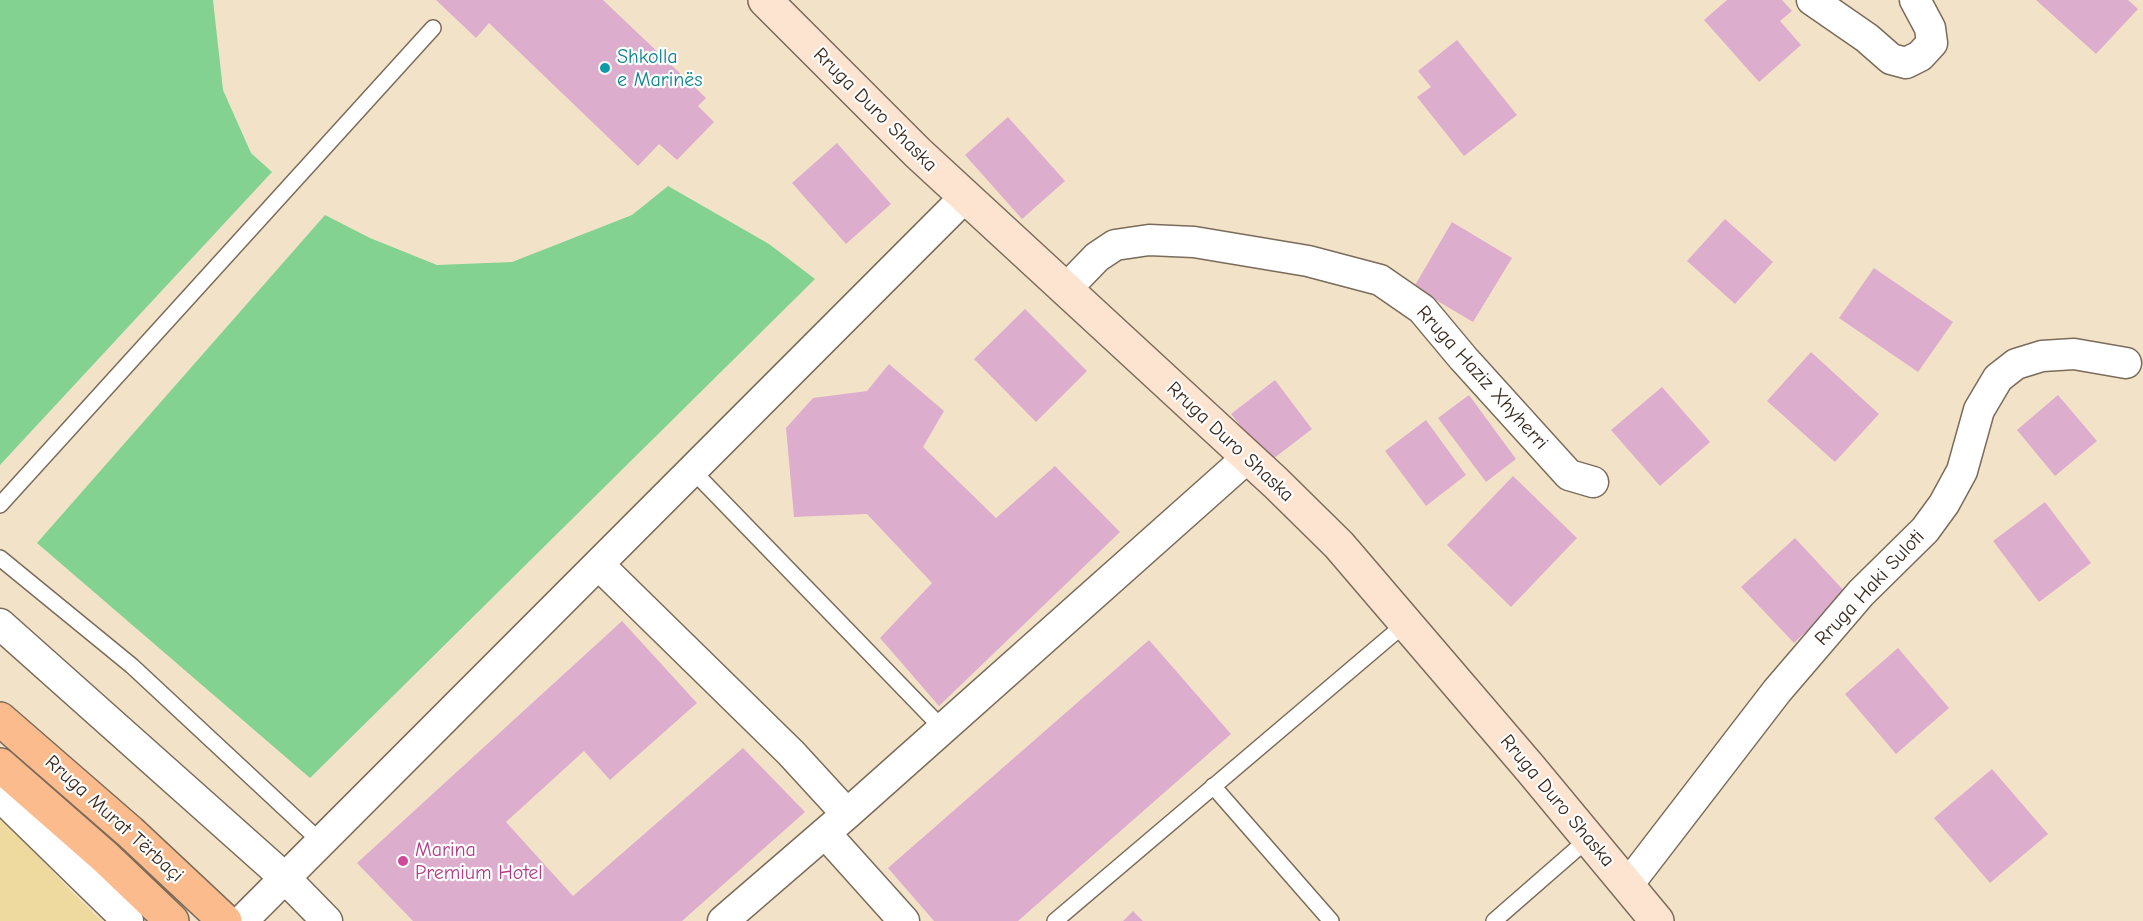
<!DOCTYPE html>
<meta charset="utf-8">
<style>
body{margin:0}
canvas{display:block;background:#f2e3c8}
</style>
<canvas width="2143" height="921"></canvas>
<script>
const context = document.querySelector('canvas').getContext('2d');
context.lineJoin = 'round';
function paint(path, color) { context.fillStyle = color; context.fill(path, 'evenodd'); }
const poly = rows => new Path2D(rows.map(r => 'M' + r).join(''));
function trace(path, color, width, dash) { context.strokeStyle = color; context.lineWidth = width; context.lineCap = dash ? 'butt' : 'round'; context.setLineDash(dash || []); context.stroke(path); }
function write(font, color, halo, rows, align = 'center') {
  context.font = font + ' "Comic Neue",sans-serif'; context.lineWidth = 4.5; context.setLineDash([]); context.textBaseline = 'middle'; context.strokeStyle = halo; context.fillStyle = color; for (const [text, x, y, turn = 0] of rows) {
    context.save(); context.translate(x, y); context.rotate((+turn || 0) * Math.PI / 180); context.textAlign = isNaN(turn) ? turn : align; if (halo) context.strokeText(text, 0, 0); context.fillText(text, 0, 0); context.restore();
  }
}
paint(poly([
 [0,0,213,0,223,90,251,153,272,172,0,465],
 [668,186,769,244,815,279,310,778,37,543,325,215,370,238,437,265,512,262,632,215]
]), '#83d292');
paint(poly([
 [0,815,70,890,102,921,0,921]
]), '#eeda9e');
paint(poly([
 [436,0,603,0,706,98,698,106,714,122,677,160,659,144,638,166,489,23,476,38],
 [1727,0,1782,0,1792,11,1780,21,1801,45,1759,82,1704,20],
 [2036,0,2128,0,2138,9,2096,54],
 [1457,40,1517,115,1464,156,1417,97,1431,87,1418,71],
 [1008,117,1065,181,1022,219,965,155],
 [837,143,891,204,846,244,792,183],
 [1725,219,1773,262,1735,304,1687,261],
 [1452,222,1512,258,1473,322,1414,287],
 [1874,268,1953,322,1918,372,1839,318],
 [1025,309,1087,371,1036,422,974,359],
 [1811,352,1879,414,1835,462,1767,401],
 [889,364,944,411,923,447,996,518,1055,466,1120,532,939,706,880,638,932,583,867,514,794,517,786,428,813,398,867,391],
 [1275,380,1312,429,1269,462,1231,414],
 [1662,387,1710,442,1660,486,1611,430],
 [1469,395,1516,459,1486,482,1438,418],
 [2058,395,2097,441,2055,476,2017,430],
 [1426,420,1466,475,1426,506,1385,451],
 [1513,476,1577,538,1511,607,1447,545],
 [2045,502,2091,563,2039,602,1993,541],
 [1795,538,1847,594,1794,643,1741,587],
 [622,621,697,703,610,780,584,751,506,822,573,896,743,748,805,812,682,921,413,921,357,863],
 [1149,640,1231,734,1018,921,934,921,888,868],
 [1898,648,1949,708,1896,754,1845,694],
 [1992,769,2048,834,1990,883,1934,818],
 [1133,911,1143,921,1123,921]
]), '#ddadce');
const lane = poly([
 [693,471,943,729],
 [0,505,433,28],
 [0,558,132,666,321,842],
 [1213,786,1331,921],
 [1055,921,1406,623],
 [1494,921,1588,839]
]);
const street = poly([
 [1812,0,1867,38,1891,59,1906,63,1920,56,1932,43,1930,28,1915,0],
 [1065,290,1097,257,1115,245,1149,240,1194,242,1308,261,1380,280,1422,309,1463,358,1569,475,1593,482],
 [599,565,791,753,847,814],
 [0,624,285,878,327,921],
 [0,796,128,921],
 [825,833,904,921],
 [1627,886,1777,691,1861,593,1925,530,1944,504,1962,471,1979,410,1998,378,2016,364,2042,356,2074,354,2126,363],
 [242,921,965,197],
 [723,921,847,814,1248,457]
]);
const secondary = poly([
 [765,0,918,153,1276,483,1339,545,1530,768,1657,921]
]);
const primary = poly([
 [0,719,130,832,225,921],
 [0,765,105,857,172,921]
]);
trace(lane, '#7b6b5a', 18);
trace(street, '#7b6b5a', 33);
trace(secondary, '#7b6b5a', 36);
trace(primary, '#7b6b5a', 36);
trace(lane, '#fff', 15);
trace(street, '#fff', 30);
trace(secondary, '#fde4d1', 33);
trace(primary, '#fbbb8c', 33);
for (const [x, y, r, color] of [
 [605,68,6,"#0f9aa8"],
 [403,861,6,"#d1479c"]
]) { const dot = new Path2D(); dot.arc(x, y, r, 0, 2 * Math.PI); context.fillStyle = color; context.fill(dot); trace(dot, '#fff', 2); }
write('20px', '#0d838f', '#fff', [
 ["Shkolla",617,57],
 ["e Marinës",617,80]
], 'left');
write('20px', '#3b2a1e', '#fff', [
 ["Rruga Duro Shaska",875,110,45],
 ["Rruga Haziz Xhyherri",1482,378,48],
 ["Rruga Duro Shaska",1230,442,43],
 ["Rruga Haki Suloti",1870,588,-47],
 ["Rruga Duro Shaska",1557,801,50],
 ["Rruga Murat Tërbaçi",114,819,42]
]);
write('20px', '#b23c85', '#fff', [
 ["Marina",415,850],
 ["Premium Hotel",415,873]
], 'left');
</script>
